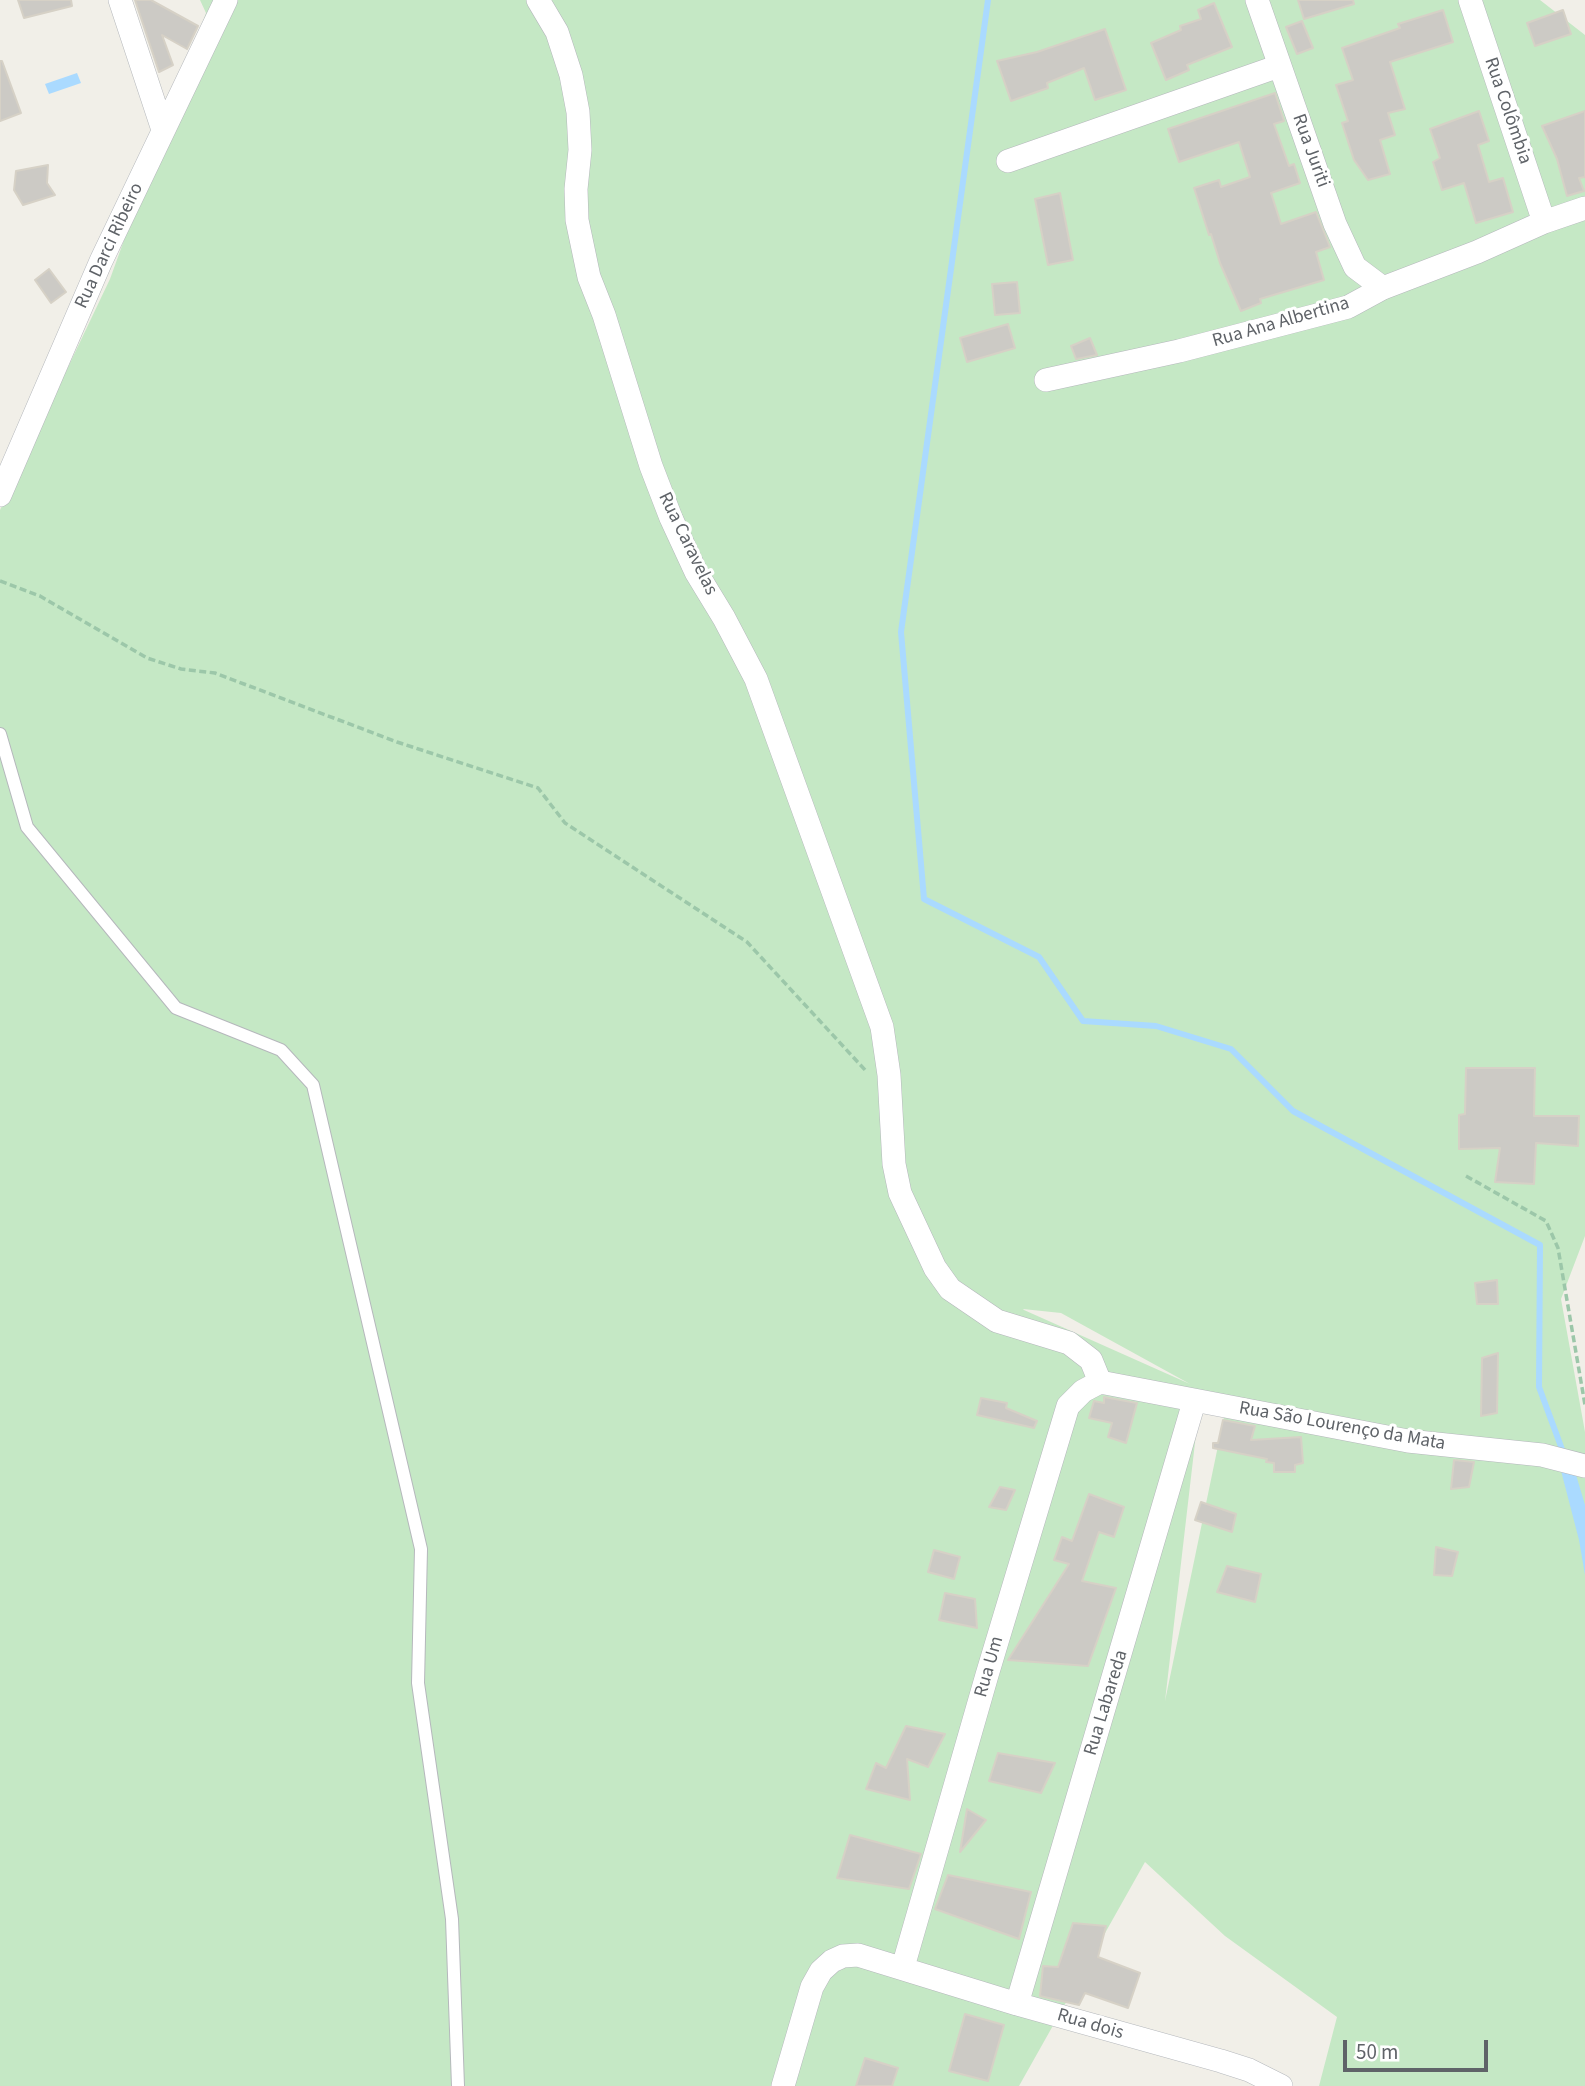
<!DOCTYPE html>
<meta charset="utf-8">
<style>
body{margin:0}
#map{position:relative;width:1585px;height:2086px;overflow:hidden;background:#f1efe8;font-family:"Source Sans 3",sans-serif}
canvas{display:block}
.scale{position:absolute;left:1343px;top:2040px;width:145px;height:32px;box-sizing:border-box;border:4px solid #5f6368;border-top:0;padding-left:9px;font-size:21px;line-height:24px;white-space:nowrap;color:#5f6368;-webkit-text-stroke:5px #fff;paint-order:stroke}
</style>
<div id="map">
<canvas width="1585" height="2086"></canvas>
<div class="scale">50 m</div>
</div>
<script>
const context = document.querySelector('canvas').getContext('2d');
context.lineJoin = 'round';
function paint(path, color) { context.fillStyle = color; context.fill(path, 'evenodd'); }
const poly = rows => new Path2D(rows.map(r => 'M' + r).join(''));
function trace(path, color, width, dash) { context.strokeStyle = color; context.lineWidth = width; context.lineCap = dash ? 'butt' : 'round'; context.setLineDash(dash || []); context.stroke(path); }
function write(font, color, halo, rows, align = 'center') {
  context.font = font + ' "Source Sans 3",sans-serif'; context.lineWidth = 6; context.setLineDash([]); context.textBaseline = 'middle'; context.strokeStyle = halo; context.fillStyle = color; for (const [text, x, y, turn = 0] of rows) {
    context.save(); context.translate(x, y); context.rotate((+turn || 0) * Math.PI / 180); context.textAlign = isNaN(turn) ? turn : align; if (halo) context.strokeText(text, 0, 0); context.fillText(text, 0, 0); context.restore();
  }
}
paint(poly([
 [200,0,1540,0,1585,35,1585,1236,1561,1299,1585,1432,1585,2086,1319,2086,1337,2017,1225,1936,1145,1862,1019,2086,0,2086,0,510,110,279,206,13],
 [1023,1309,1061,1313,1190,1384,1024,1310],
 [1202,1391,1224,1417,1165,1701,1201,1391]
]), '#c5e8c5');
paint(poly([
 [77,73,81,83,49,94,45,84],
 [1559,1463,1574,1468,1585,1505,1585,1575,1579,1540]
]), '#aadaff');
trace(poly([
 [988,0,901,632,924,899,1039,957,1083,1021,1156,1026,1231,1049,1293,1111,1540,1245,1539,1387,1563,1452]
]), '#aadaff', 6);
const building = poly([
 [18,0,71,0,72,6,24,18,18,0],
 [135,0,151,0,198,26,187,49,162,35,173,65,159,72,135,0],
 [1298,0,1353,0,1354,4,1304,19,1298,0],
 [1214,3,1232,47,1187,65,1189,70,1166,80,1151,43,1181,30,1180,26,1201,19,1198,10,1214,3],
 [1443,10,1453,42,1390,62,1405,109,1388,113,1395,135,1380,140,1390,174,1368,180,1354,160,1342,123,1348,121,1336,85,1353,80,1342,48,1400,28,1398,24,1443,10],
 [1563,10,1571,34,1535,46,1527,23,1563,10],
 [1302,21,1313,48,1297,54,1286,27,1302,21],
 [1105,29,1126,90,1095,100,1084,68,1047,83,1048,88,1011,101,997,61,1037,52,1105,29],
 [0,61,2,61,21,113,0,121,0,61],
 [1275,93,1284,121,1274,124,1289,166,1294,164,1300,183,1271,193,1281,224,1316,212,1330,247,1316,252,1324,280,1260,299,1261,303,1241,311,1220,263,1211,234,1209,235,1194,188,1219,180,1221,187,1250,177,1239,142,1179,162,1168,129,1275,93],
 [1479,111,1489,141,1478,145,1489,182,1503,178,1513,212,1476,223,1464,183,1442,190,1433,162,1440,158,1430,129,1479,111],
 [1585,111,1585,177,1579,178,1584,191,1567,196,1557,159,1542,126,1585,111],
 [48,165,47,183,55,195,23,205,14,190,16,171,48,165],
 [1060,193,1073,260,1048,265,1035,199,1060,193],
 [49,269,66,292,51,303,35,280,49,269],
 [1017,282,1020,313,995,315,992,284,1017,282],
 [1008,324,1015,348,967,362,960,338,1008,324],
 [1090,338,1097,355,1076,359,1071,346,1090,338],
 [1466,1068,1535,1068,1534,1116,1579,1116,1578,1146,1536,1143,1534,1184,1495,1182,1500,1148,1459,1149,1459,1115,1465,1114,1466,1068],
 [1497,1280,1498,1304,1477,1304,1475,1283,1497,1280],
 [1498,1353,1497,1413,1481,1416,1482,1358,1498,1353],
 [1104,1397,1137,1403,1126,1443,1108,1437,1112,1423,1089,1418,1094,1401,1104,1403,1104,1397],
 [981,1398,1007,1403,1006,1408,1037,1421,1034,1428,977,1415,981,1398],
 [1223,1420,1255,1426,1251,1440,1301,1437,1303,1463,1295,1465,1295,1472,1274,1472,1274,1463,1266,1462,1267,1459,1213,1448,1213,1443,1218,1443,1223,1420],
 [1454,1460,1474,1462,1469,1487,1451,1489,1454,1460],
 [1000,1487,1015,1490,1006,1510,989,1507,1000,1487],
 [1089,1494,1124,1507,1114,1537,1099,1532,1082,1581,1116,1588,1088,1666,1008,1660,1069,1564,1054,1560,1062,1537,1072,1541,1089,1494],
 [1201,1502,1236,1514,1232,1532,1195,1520,1201,1502],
 [1436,1547,1458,1552,1452,1576,1434,1575,1436,1547],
 [934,1550,960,1557,954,1579,928,1572,934,1550],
 [1227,1566,1261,1574,1255,1602,1217,1592,1227,1566],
 [945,1593,975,1599,977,1628,939,1620,945,1593],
 [906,1726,945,1734,928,1767,907,1759,910,1800,866,1789,876,1763,886,1768,906,1726],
 [998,1753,1055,1763,1041,1793,989,1781,998,1753],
 [967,1809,986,1820,960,1852,967,1809],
 [850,1835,921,1854,909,1889,837,1878,850,1835],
 [948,1875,1031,1892,1019,1939,935,1909,948,1875],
 [1073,1923,1106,1926,1098,1957,1140,1973,1128,2008,1085,1993,1079,2005,1040,1996,1043,1966,1058,1967,1073,1923],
 [965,2014,1004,2025,988,2081,949,2071,965,2014],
 [865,2058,898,2068,892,2086,856,2086,865,2058]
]);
paint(building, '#cccac5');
trace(building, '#d6d1c6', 2);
const service = poly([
 [0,734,27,827,176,1008,281,1050,313,1085,421,1549,418,1683,452,1919,458,2086]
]);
const minor = poly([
 [120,0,163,130],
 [538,0,557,32,571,75,578,112,580,150,576,189,577,220,589,277,604,315,651,466,671,518,696,572,724,618,756,679,882,1027,889,1075,894,1164,900,1193,935,1268,950,1289,997,1321,1069,1343,1091,1360,1100,1382],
 [1257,0,1335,224,1355,267,1383,288],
 [1470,0,1544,222],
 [1008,161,1279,66],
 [1046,380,1179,351,1348,307,1383,288,1477,252,1544,222,1585,208],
 [0,495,101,261,226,0],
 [1100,1382,1408,1441,1542,1455,1585,1466],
 [903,1967,987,1675,1068,1406,1083,1391,1100,1382],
 [1017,2004,1194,1402],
 [783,2086,812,1987,821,1971,832,1961,843,1956,858,1955,1017,2004,1221,2061,1249,2070,1281,2086]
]);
trace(service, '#b5b8bc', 14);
trace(minor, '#b5b8bc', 24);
trace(poly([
 [0,581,40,596,147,658,181,669,215,673,397,742,538,788,565,823,747,942,866,1071],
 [1466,1176,1546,1221,1558,1248,1585,1405]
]), '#9cc7a9', 3.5, [7, 3.5]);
trace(service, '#fff', 12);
trace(minor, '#fff', 23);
write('19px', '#5f6368', '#fff', [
 ["Rua Colômbia",1507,111,71],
 ["Rua Juriti",1310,151,70],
 ["Rua Darci Ribeiro",110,246,-65],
 ["Rua Ana Albertina",1281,323,-16],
 ["Rua Caravelas",687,544,64],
 ["Rua São Lourenço da Mata",1342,1427,10],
 ["Rua Um",990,1667,-74],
 ["Rua Labareda",1107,1703,-73],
 ["Rua dois",1090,2025,16]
]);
</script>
